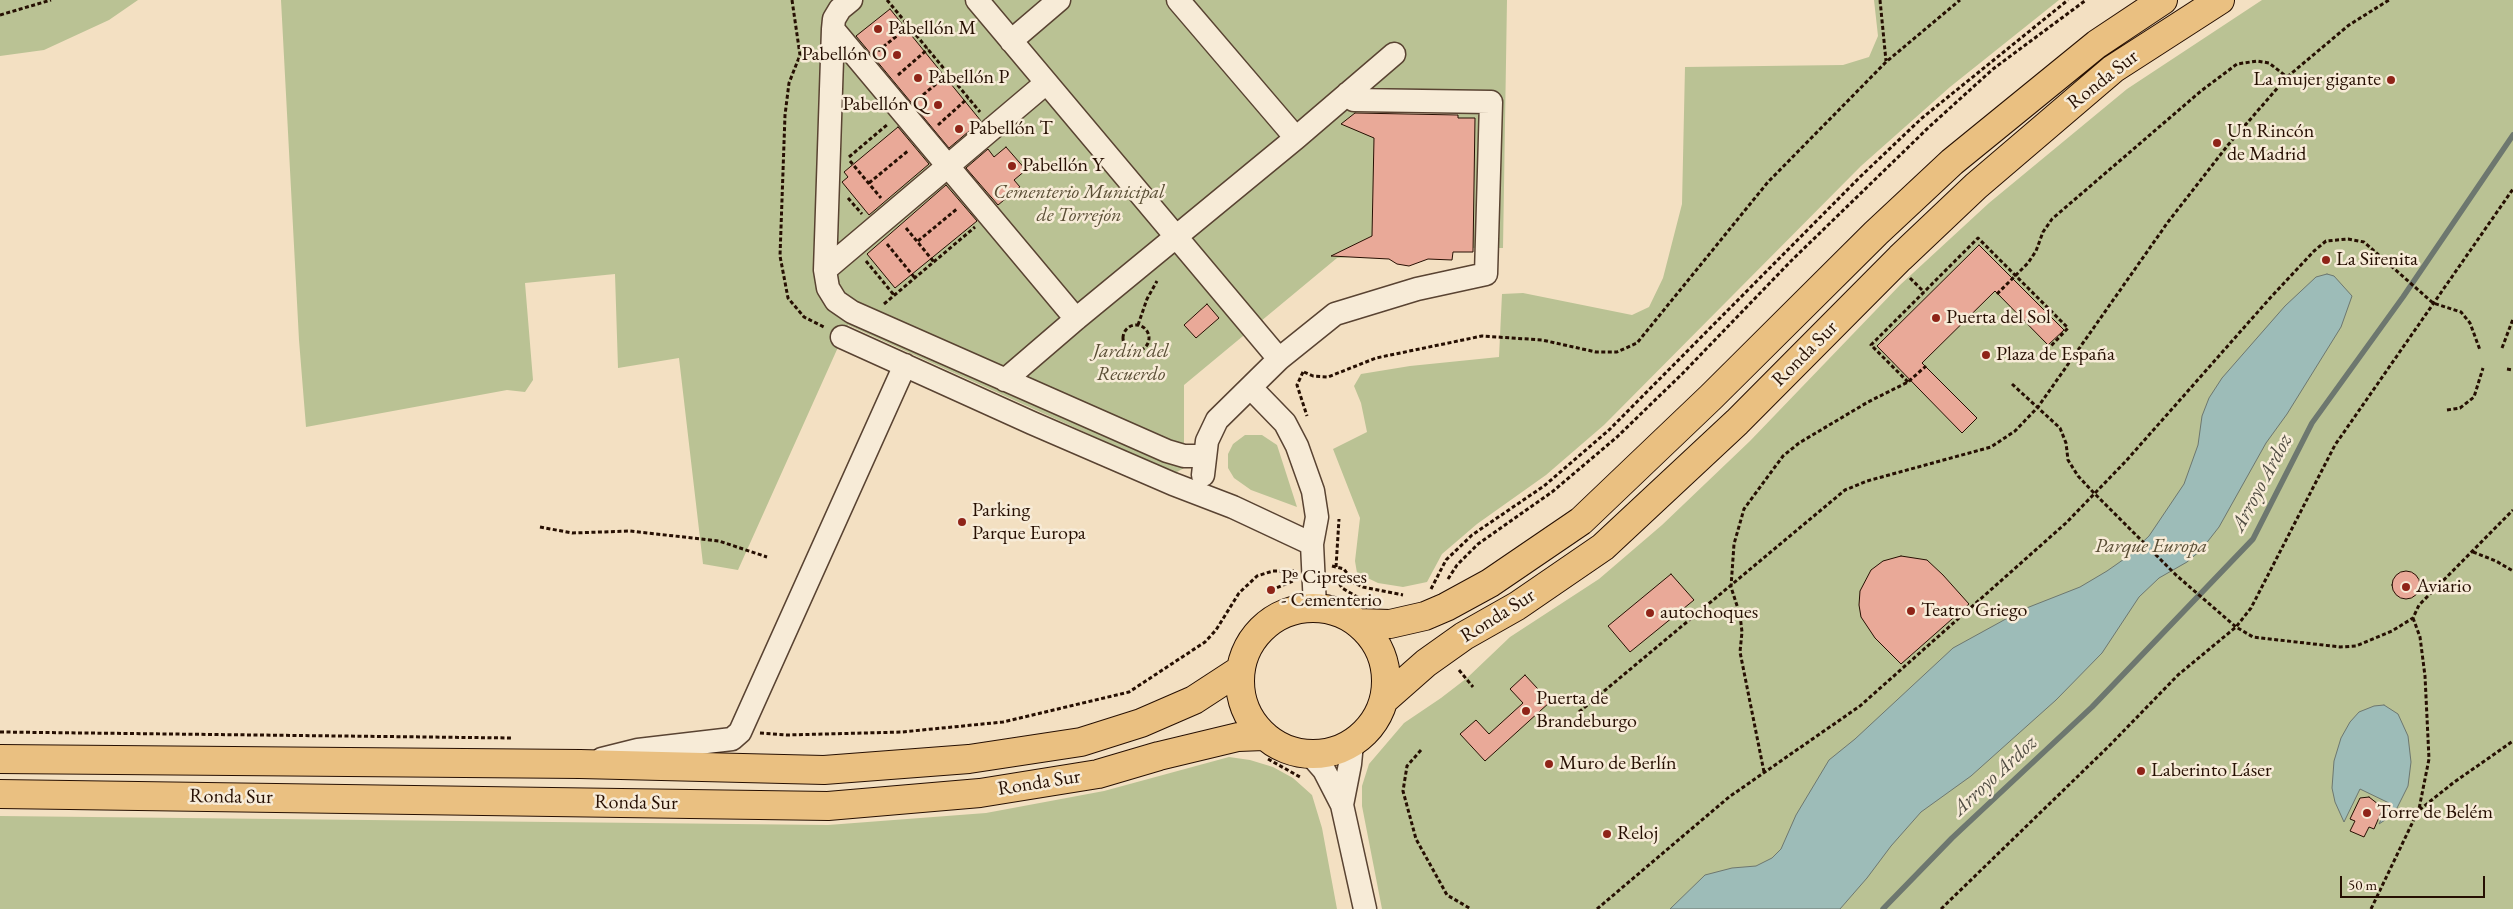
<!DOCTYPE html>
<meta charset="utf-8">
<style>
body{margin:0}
#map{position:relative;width:2513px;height:909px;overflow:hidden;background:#f3e0c2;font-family:"EB Garamond",serif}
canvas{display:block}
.scale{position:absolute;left:2340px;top:876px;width:145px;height:22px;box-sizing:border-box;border:2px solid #260f02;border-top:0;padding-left:6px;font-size:15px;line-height:18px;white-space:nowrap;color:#260f02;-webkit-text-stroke:4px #f7ebd7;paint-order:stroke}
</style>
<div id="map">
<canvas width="2513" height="909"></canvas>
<div class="scale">50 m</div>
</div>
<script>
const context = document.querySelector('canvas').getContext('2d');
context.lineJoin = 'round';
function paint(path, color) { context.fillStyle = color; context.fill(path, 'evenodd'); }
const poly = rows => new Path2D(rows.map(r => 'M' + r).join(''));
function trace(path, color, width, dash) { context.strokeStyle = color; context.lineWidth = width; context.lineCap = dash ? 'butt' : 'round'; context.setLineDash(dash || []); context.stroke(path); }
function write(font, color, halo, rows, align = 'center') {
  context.font = font + ' "EB Garamond",serif'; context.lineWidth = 5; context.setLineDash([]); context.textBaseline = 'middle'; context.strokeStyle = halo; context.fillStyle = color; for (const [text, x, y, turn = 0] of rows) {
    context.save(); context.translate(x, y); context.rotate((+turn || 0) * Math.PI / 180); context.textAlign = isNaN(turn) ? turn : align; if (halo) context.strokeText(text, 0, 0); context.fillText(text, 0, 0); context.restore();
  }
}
paint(poly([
 [0,0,138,0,109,20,44,50,0,56],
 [281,0,1507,0,1503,248,1473,248,1457,112,1360,110,1346,120,1374,138,1372,236,1346,249,1351,257,1337,258,1184,385,1184,468,1175,473,848,325,738,570,703,564,679,358,618,368,615,274,525,283,533,380,525,392,507,390,306,427,299,340],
 [1874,0,2059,0,1950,87,1861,166,1604,425,1546,475,1477,524,1442,554,1427,582,1403,587,1378,583,1357,573,1355,561,1360,518,1333,449,1367,432,1361,403,1354,386,1361,374,1410,366,1499,357,1502,294,1523,293,1632,315,1649,307,1663,278,1682,204,1685,67,1843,65,1869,57,1878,36],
 [2262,0,2513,0,2513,909,1382,909,1362,806,1362,786,1369,764,1404,723,1441,698,1467,678,1510,637,1599,579,1662,525,1750,441,1900,285,1989,203,2127,89],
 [1245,435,1262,435,1277,445,1297,507,1251,490,1234,478,1228,468,1228,454,1233,444],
 [1229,757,1250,760,1273,767,1293,778,1312,795,1322,828,1337,909,0,909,0,816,828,825,986,813,1104,791]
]), '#bac294');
const water = poly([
 [2327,274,2334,276,2352,296,2341,327,2287,414,2266,443,2219,527,2201,550,2187,562,2159,578,2139,597,2102,653,2056,700,1971,776,1921,812,1891,846,1867,878,1840,909,1670,909,1705,875,1732,868,1756,866,1772,858,1781,849,1796,815,1829,760,1855,739,1953,648,2024,609,2080,587,2107,571,2127,557,2149,536,2184,484,2198,445,2202,416,2209,398,2222,378,2285,306,2316,277,2327,274],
 [2384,705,2398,714,2408,736,2411,762,2408,786,2396,810,2393,809,2388,814,2391,816,2379,824,2389,803,2360,789,2344,822,2335,802,2332,788,2334,761,2341,738,2350,722,2359,712,2374,706,2384,705]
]);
paint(water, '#9dbcb8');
trace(water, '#6d776f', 1);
trace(poly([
 [1883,909,1952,838,2092,707,2253,539,2312,423,2403,297,2513,135]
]), '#6d776f', 5.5);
const building = poly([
 [890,9,981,121,949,148,856,36,890,9],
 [1355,113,1458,115,1458,118,1475,118,1473,252,1453,252,1452,260,1428,259,1409,266,1397,264,1389,259,1331,256,1372,236,1374,138,1341,124,1355,113],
 [898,127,929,164,869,215,842,182,848,177,844,172,898,127],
 [1006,147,1026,170,1014,180,1020,187,998,205,966,168,988,149,994,157,1006,147],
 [946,185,977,221,895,288,867,254,946,185],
 [1979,245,2064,330,2048,345,1995,291,1922,363,1977,418,1962,433,1877,346,1979,245],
 [1207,304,1219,318,1196,338,1184,325,1207,304],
 [1901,556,1927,560,1943,575,1969,604,1901,664,1875,638,1861,617,1859,605,1860,591,1871,570,1883,561,1901,556],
 '2392 585a14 14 0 1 1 28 0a14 14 0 1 1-28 0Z',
 [1671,574,1694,600,1630,652,1608,626,1671,574],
 [1525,675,1550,702,1485,761,1460,734,1476,720,1489,734,1523,703,1510,689,1525,675],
 [2369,797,2383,808,2374,829,2369,827,2364,837,2350,831,2355,821,2350,819,2360,798,2369,797]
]);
paint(building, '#e9a998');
trace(building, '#260f02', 1);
const minor = poly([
 [851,0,840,9,834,19,833,29,825,270,828,288,836,301,852,312,1167,451,1184,456,1205,456],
 [977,0,1279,359],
 [1178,0,1296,138],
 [833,29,1076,319],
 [1011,41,1059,0],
 [825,270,1046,83],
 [842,337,1032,423,1173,484,1233,507,1312,544],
 [1005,380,1076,319,1296,138,1394,54],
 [1251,388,1285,423,1297,446,1313,491,1317,517,1312,544,1315,607],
 [1203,475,1207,441,1217,420,1279,359,1335,314,1417,289,1486,274,1491,102,1354,100,1348,93],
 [1310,754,1324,770,1342,805,1365,909],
 [602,759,638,750,732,739,740,732,905,365],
 [1342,805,1350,764,1352,743]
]);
const major = poly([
 '1240 681a73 73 0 1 1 146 0a73 73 0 1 1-146 0Z',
 [1358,623,1390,624,1425,616,1446,607,1490,583,1581,521,1711,397,1876,233,1952,162,2097,44,2163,0],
 [1384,700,1426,663,1464,636,1517,606,1603,547,1737,422,1900,258,1976,186,2113,69,2220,0],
 [0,759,580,764,824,770,969,759,1081,742,1141,723,1194,700,1240,670],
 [0,794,828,806,980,793,1098,774,1159,756,1238,737,1264,736]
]);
trace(minor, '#594332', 25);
trace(major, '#260f02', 30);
trace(poly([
 [792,0,800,55,789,83,785,115,780,256,788,298,804,317,824,327],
 [887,0,980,112],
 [1880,0,1886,61],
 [0,15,51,0],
 [878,51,909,26],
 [898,75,928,49],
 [918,99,948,74],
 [938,125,968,98],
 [849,157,888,124],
 [850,161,881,198],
 [869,183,909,150],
 [848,198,862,214],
 [906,228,934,262],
 [918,241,958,208],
 [887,244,915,278],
 [866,261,894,295],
 [1910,278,1924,292],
 [1997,294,2028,263,2036,251,2043,232,2052,219,2201,91,2237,64,2257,61,2269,63,2287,77],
 [884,304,975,227],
 [1138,325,1147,299,1157,281],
 '1123 338a13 13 0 1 1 26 0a13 13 0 1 1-26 0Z',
 [2502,348,2513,319],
 [2507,369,2513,370],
 [1303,372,1297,385,1307,416],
 [1304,372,1313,376,1328,377,1376,358,1482,336,1542,340,1596,352,1617,352,1637,343,1768,182,1886,62,1960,0],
 [1908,382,1871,345,1978,238,2068,328,2050,347],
 [2012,384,2060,428,2066,443,2068,460,2078,476,2094,493,2176,575,2236,627,2253,637,2340,647,2356,646,2392,631,2413,618,2419,605,2513,510],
 [2447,410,2460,408,2474,397,2483,368],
 [540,527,572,533,630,531,719,541,767,557],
 [2473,552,2496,561,2513,571],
 [1332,566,1344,569,1354,583,1363,587,1403,595],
 [1336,567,1339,519],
 [1336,578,1342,588,1361,599],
 [1448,579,1457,565,1478,544,1552,492,1617,437,1683,373,1791,261,1929,127,1993,69,2086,0],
 [1431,589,1446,560,1472,535,1544,486,1609,430,1861,176,1922,118,2068,0],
 [1271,590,1293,581],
 [2413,618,2420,637,2425,676,2429,759,2419,809],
 [1459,670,1473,687],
 [1579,712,1845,490,1867,481,1991,447,2015,431,2038,407,2168,222,2228,145,2287,77,2349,25,2389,0],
 [0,732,512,738],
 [760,733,787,735,902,732,1003,722,1129,692,1205,642,1216,630,1239,593,1257,576,1273,571,1294,571],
 [1421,750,1407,766,1403,791,1416,839,1447,895,1471,909],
 [1268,759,1300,777],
 [1764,772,1740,652,1742,632,1740,615,1731,587,1734,544,1744,509,1783,456,1799,443,1868,402,1908,382,1926,366],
 [1597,909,1729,797,1860,706,2066,523,2126,461,2271,297,2314,251,2326,241,2348,239,2364,242,2433,303,2461,312,2470,323,2480,350],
 [1941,909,2109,746,2178,675,2236,627,2251,608,2335,445,2513,189],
 [2371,909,2418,811,2453,783,2513,741]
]), '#260f02', 3, [4, 2.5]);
trace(minor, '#f7ebd7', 22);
trace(major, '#eac081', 28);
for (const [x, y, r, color] of [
 [878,29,5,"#8f2418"],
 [897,55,5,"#8f2418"],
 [918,78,5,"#8f2418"],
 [2391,80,5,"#8f2418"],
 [938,105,5,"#8f2418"],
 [959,129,5,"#8f2418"],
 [2217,143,5,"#8f2418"],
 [1012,166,5,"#8f2418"],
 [2326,260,5,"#8f2418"],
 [1936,318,5,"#8f2418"],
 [1986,355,5,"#8f2418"],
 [962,522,5,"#8f2418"],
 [2406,587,5,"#8f2418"],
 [1271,590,5,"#8f2418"],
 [1911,611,5,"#8f2418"],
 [1650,613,5,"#8f2418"],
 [1526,711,5,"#8f2418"],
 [1549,764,5,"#8f2418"],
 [2141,771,5,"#8f2418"],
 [2367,813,5,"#8f2418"],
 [1607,834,5,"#8f2418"]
]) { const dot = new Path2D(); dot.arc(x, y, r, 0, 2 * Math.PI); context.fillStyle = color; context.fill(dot); trace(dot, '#f7ebd7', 2); }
write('20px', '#260f02', '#f7ebd7', [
 ["Pabellón M",888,29],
 ["Pabellón O",887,55,"right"],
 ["Pabellón P",928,78],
 ["La mujer gigante",2381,80,"right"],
 ["Pabellón Q",928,105,"right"],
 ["Pabellón T",969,129],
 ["Un Rincón",2227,132],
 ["de Madrid",2227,155],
 ["Pabellón Y",1022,166],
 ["La Sirenita",2336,260],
 ["Puerta del Sol",1946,318],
 ["Plaza de España",1996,355],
 ["Parking",972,511],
 ["Parque Europa",972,534],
 ["Pº Cipreses",1281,578],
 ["- Cementerio",1281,601],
 ["Aviario",2416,587],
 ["Teatro Griego",1921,611],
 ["autochoques",1660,613],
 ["Puerta de",1536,699],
 ["Brandeburgo",1536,722],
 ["Muro de Berlín",1559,764],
 ["Laberinto Láser",2151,771],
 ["Torre de Belém",2377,813],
 ["Reloj",1617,834]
], 'left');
write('20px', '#260f02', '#f7ebd7', [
 ["Ronda Sur",2103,80,-38],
 ["Ronda Sur",1805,354,-45],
 ["Ronda Sur",1498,616,-32],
 ["Ronda Sur",1039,783,-9],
 ["Ronda Sur",231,797,1],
 ["Ronda Sur",636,803,1]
]);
write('italic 20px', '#5a4e35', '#f7ebd7', [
 ["Cementerio Municipal",1079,193],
 ["de Torrejón",1079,216],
 ["Jardín del",1131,352],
 ["Recuerdo",1131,375],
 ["Parque Europa",2151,547]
]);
write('italic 21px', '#504c42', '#f7ebd7', [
 ["Arroyo Ardoz",2262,483,-62],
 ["Arroyo Ardoz",1995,776,-43]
]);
</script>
